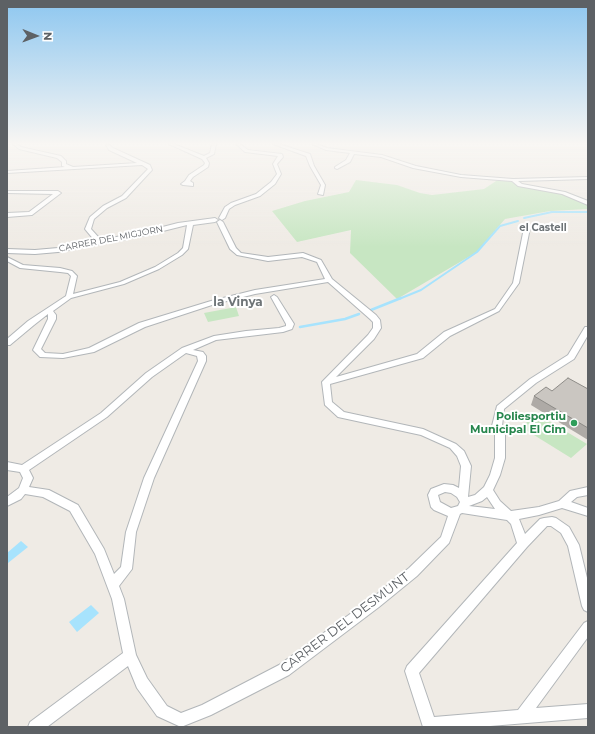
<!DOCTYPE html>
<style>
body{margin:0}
#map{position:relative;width:595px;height:734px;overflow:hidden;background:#efebe5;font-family:Montserrat,sans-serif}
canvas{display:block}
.frame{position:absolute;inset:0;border:8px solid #5d6165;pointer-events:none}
.north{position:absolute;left:16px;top:16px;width:40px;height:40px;-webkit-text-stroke:3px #fff;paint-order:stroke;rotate:91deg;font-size:11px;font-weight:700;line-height:16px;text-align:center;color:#5d6165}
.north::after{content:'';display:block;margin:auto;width:14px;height:18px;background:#5d6165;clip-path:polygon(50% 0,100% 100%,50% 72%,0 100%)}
</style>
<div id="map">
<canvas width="595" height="734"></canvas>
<div class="frame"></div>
<div class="north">N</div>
</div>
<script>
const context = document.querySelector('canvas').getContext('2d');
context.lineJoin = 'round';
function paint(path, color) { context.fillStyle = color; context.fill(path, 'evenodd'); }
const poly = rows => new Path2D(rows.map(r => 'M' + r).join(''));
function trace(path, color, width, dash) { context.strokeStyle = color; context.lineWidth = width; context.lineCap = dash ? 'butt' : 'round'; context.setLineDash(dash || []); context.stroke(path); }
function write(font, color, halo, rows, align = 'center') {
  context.font = font + ' Montserrat,sans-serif'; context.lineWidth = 4; context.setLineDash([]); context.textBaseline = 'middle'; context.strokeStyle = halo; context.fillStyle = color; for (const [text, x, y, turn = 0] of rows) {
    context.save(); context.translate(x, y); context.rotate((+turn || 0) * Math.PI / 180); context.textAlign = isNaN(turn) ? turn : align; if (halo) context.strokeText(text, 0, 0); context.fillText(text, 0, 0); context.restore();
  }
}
paint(poly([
 [356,180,397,185,420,193,432,195,484,189,496,181,510,181,518,185,565,192,588,200,588,209,550,211,505,219,477,252,397,299,350,253,351,230,297,242,272,211,305,201,349,192],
 [236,307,239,316,208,322,204,313],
 [537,414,587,444,571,458,521,427]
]), '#c7e6c2');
paint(poly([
 [21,541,28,547,8,563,7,562,7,553],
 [91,605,99,613,77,632,69,622]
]), '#a7e3fd');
trace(poly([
 [551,212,588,212]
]), '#a7e3fd', 1.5);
trace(poly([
 [524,218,552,212,588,212],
 [399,299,421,290,477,252,500,226,518,221]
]), '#a7e3fd', 2);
trace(poly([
 [371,310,401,298],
 [300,327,345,319,359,314]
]), '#a7e3fd', 2.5);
const street = poly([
 [13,144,17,144,21,147,61,156,66,161,66,164,73,167,137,163,109,150,106,145,108,144,113,148,150,165,152,170,126,198,107,208,94,219,91,229,101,240,147,231,178,223,215,218,218,220,215,222,193,225,188,249,182,255,159,269,124,284,71,298,53,311,56,315,56,319,41,349,45,353,63,354,89,348,139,323,211,301,255,290,325,279,317,262,302,257,268,261,237,255,230,249,217,222,220,220,223,222,236,248,241,253,268,257,303,253,321,260,332,279,376,315,380,320,381,328,374,339,336,377,417,354,444,332,495,309,513,283,524,228,529,227,530,228,519,283,499,311,450,336,423,358,330,384,332,402,344,412,423,429,456,444,464,451,471,466,468,497,475,495,484,487,490,475,495,458,495,435,492,426,497,406,530,379,568,355,585,327,588,327,588,335,574,359,536,383,504,409,502,426,505,435,505,458,500,475,493,490,500,501,511,511,539,507,559,501,570,491,588,487,588,495,577,497,571,502,588,508,588,516,562,508,539,515,519,519,525,534,540,519,544,518,552,517,556,518,569,527,579,545,588,582,588,612,584,610,582,606,568,546,561,533,551,526,547,526,527,547,419,673,434,717,518,710,584,623,588,621,588,637,536,708,588,704,588,718,478,727,423,727,405,671,407,666,517,543,511,524,507,520,462,513,460,514,449,543,417,576,379,607,289,675,211,715,181,727,157,716,137,688,128,666,47,727,28,727,30,722,123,653,112,599,95,554,70,511,43,497,25,494,21,499,7,506,7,497,19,488,23,478,20,472,7,470,7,462,22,465,101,413,146,373,182,348,214,336,246,331,279,328,286,326,286,324,271,297,274,295,277,297,294,324,292,329,283,332,216,340,193,350,203,352,206,356,206,361,154,478,136,532,132,569,119,586,124,599,136,655,147,678,167,706,181,713,202,705,279,665,371,599,409,568,441,537,448,516,434,510,431,507,428,495,431,489,444,484,453,485,459,488,461,466,457,456,450,448,421,435,338,417,325,405,322,382,368,335,373,328,373,322,370,319,328,282,255,294,215,304,145,327,94,352,63,358,40,357,33,350,48,319,48,314,34,325,10,345,7,345,7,339,28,321,66,296,71,276,68,273,60,272,20,268,7,261,7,257,23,265,60,268,72,271,77,276,73,294,120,282,155,267,178,253,183,248,187,225,147,235,58,252,35,254,7,253,7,249,35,250,58,248,95,241,85,229,90,217,103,206,122,196,148,169,142,165,7,173,7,171,65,167,62,166,62,162,57,158,19,149,13,144],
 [186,353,197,356,198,361,144,478,126,532,121,567,114,574,104,549,78,505,49,490,29,487,33,478,29,470,107,417,152,377,186,353],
 [445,492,451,493,457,497,460,502,458,506,451,508,440,502,438,495,445,492],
 [487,497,495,509,469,506,482,501,487,497],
 [169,144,174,144,204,156,210,153,212,144,216,144,214,154,206,158,209,163,208,167,193,177,190,181,193,183,193,186,183,185,181,184,185,181,189,175,204,165,205,163,202,159,169,144],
 [236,144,240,144,248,150,282,154,283,157,277,164,281,174,275,184,260,196,235,205,229,209,225,218,222,220,219,218,225,207,231,203,256,194,271,182,277,174,273,164,278,156,245,152,236,144],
 [273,144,279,144,310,154,314,166,325,185,323,195,318,194,321,185,310,166,306,156,273,144],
 [312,144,317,144,327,148,382,155,416,166,461,175,513,179,588,177,588,179,518,181,522,184,565,192,588,201,588,205,562,194,518,186,512,181,461,177,413,168,381,157,354,154,350,162,337,169,335,168,335,167,346,160,350,153,326,150,312,144],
 [7,191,58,191,61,193,32,215,7,217,7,213,29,212,53,194,7,193,7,191]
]);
trace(street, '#b2b6b9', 2);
paint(street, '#fff');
paint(poly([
 [588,389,588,440,531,405,534,396,552,391]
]), '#aeaaa6');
const building = poly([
 [568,378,588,389,588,428,534,396,546,387,552,391,568,378]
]);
paint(building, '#cac6c1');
trace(building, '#8d8b87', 1);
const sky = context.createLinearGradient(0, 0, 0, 247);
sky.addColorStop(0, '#8ec7f0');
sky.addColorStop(0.58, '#f8f6f3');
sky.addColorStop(1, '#f8f6f300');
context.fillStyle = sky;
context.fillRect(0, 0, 595, 247);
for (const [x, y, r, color] of [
 [574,423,4,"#2e9e5b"]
]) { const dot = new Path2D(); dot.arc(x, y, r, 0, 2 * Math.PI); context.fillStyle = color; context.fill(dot); trace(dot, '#fff', 1.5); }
write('9px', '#5d6165', '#fff', [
 ["CARRER DEL MIGJORN",111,239,-11]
]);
write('bold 10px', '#6e7477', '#fff', [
 ["el Castell",543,228]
]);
write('bold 11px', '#27864d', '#fff', [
 ["Poliesportiu",566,417],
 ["Municipal El Cim",566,430]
], 'right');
write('bold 12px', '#6e7477', '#fff', [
 ["la Vinya",238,302]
]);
write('13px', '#5d6165', '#fff', [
 ["CARRER DEL DESMUNT",345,623,-37]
]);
</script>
